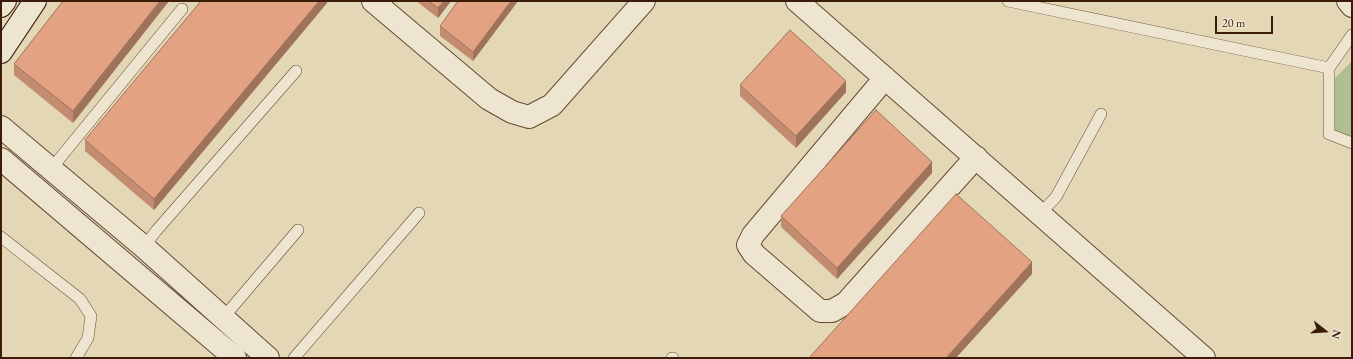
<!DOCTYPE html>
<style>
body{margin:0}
#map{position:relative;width:1353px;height:359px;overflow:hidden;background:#e3d7b5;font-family:"EB Garamond",serif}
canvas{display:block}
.frame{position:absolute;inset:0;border:2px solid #3b1c08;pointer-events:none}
.north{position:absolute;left:1305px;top:311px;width:40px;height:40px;-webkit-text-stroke:3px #ede5cf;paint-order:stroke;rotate:107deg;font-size:11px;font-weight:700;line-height:16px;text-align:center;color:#3b1c08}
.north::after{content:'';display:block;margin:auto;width:14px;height:18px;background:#3b1c08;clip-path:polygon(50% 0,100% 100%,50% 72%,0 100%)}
.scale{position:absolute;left:1215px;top:16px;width:58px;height:18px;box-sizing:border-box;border:2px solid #3b1c08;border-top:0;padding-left:5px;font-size:12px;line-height:14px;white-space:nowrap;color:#3b1c08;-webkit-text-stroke:3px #ede5cf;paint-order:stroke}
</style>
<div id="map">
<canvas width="1353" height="359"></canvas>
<div class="frame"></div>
<div class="north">N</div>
<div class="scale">20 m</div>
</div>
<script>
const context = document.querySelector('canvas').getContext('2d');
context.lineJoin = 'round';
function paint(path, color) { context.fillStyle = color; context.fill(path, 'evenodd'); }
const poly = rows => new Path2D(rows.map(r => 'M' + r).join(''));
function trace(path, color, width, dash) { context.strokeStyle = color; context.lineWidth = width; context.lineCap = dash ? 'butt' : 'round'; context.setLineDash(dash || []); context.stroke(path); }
paint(poly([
 [1352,61,1352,138,1332,130,1335,78]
]), '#afbf91');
const service = poly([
 [1008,1,1329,68,1352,35],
 [1329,68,1329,134,1352,143],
 [51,169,182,9],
 [1040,214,1056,197,1101,114],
 [1,237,80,299,91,316,88,338,76,358],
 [144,247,156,231,296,71],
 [223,318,298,230],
 [294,358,419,213],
 [672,358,673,358]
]);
const minor = poly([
 [373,1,489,99,512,112,529,117,552,105,644,1],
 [797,1,1204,358],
 [885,78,753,235,748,245,754,254,820,311,832,311,846,303,976,157]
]);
const tertiary = poly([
 [1348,1,1352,6],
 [1,127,144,247,268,358],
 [1,159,235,358]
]);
const secondary = poly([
 [1,6,5,1],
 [1,52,35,1]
]);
trace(service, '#654b33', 12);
trace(minor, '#654b33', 24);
trace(tertiary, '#654b33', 24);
trace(secondary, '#3b1c08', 24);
trace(service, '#ede5cf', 11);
trace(minor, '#ede5cf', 22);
trace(tertiary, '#ede5cf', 22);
trace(secondary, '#ede5cf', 22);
paint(poly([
 [169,1,73,123,14,75,14,64],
 [327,1,327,3,154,210,85,151,85,140],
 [416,1,451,1,438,18],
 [518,1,473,61,440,36,440,26],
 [740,85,846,92,796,148,740,96],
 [932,173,837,279,781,227,781,216]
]), '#c38c70');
paint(poly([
 [160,1,169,1,73,123,73,111],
 [319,1,327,1,327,3,154,210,154,199],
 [444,1,451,1,438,18,438,8],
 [511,1,518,1,473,61,473,52],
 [846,81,846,92,796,148,796,136],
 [932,162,932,173,837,279,837,268],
 [1032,262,1032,274,956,358,946,358]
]), '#9f725b');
const building = poly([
 [63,1,160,1,73,111,14,64,63,1],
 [201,1,319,1,154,199,85,140,201,1],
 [428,1,444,1,438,8,428,1],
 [458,1,511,1,473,52,440,26,458,1],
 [790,30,846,81,796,136,740,85,790,30],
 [876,110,932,162,837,268,781,216,876,110],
 [956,194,1032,262,946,358,809,358,956,194]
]);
paint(building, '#e3a382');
trace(building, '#9f725b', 1);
</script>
